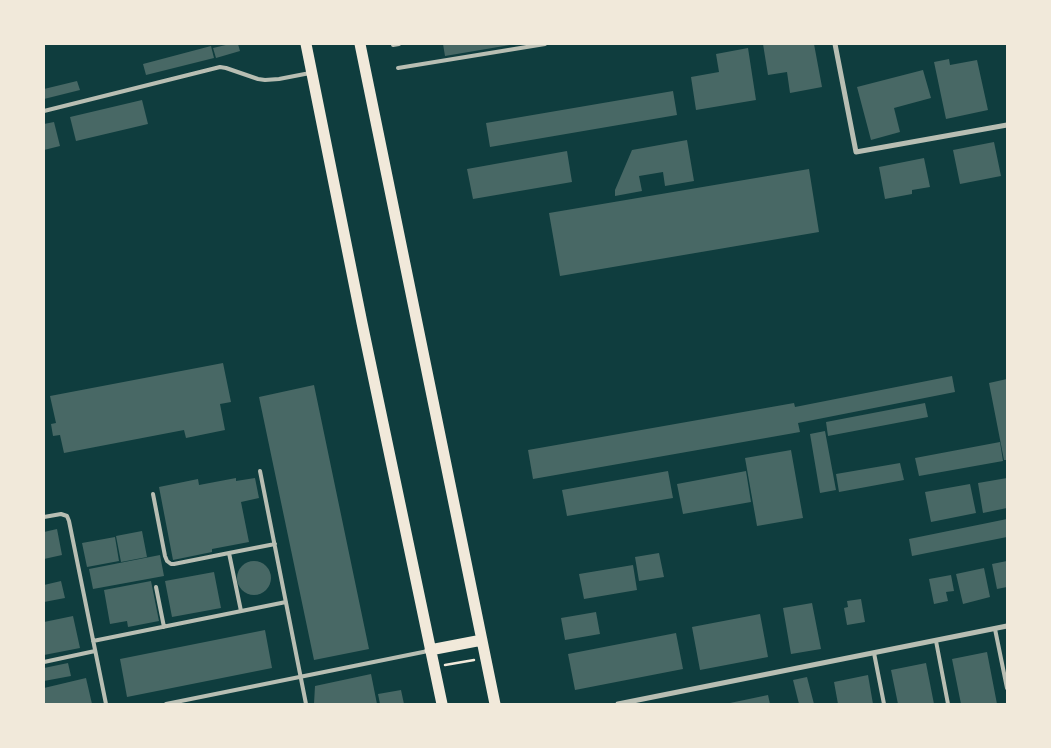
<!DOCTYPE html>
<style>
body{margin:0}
#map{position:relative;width:1051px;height:748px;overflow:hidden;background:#0f3d3e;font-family:"Titillium Web",sans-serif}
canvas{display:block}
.frame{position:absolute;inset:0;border:45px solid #f1e9da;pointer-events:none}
</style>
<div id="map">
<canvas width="1051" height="748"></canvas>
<div class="frame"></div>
</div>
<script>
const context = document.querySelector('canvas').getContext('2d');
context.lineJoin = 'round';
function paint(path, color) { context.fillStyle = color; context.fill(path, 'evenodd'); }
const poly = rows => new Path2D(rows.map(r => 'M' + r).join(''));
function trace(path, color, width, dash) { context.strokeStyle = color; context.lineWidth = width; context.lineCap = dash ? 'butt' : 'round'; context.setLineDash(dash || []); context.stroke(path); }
paint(poly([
 [230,44,238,44,240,51,216,58,213,48],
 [443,44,510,44,510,45,445,56],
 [763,44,814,44,822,87,790,93,787,72,768,75],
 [211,46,214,58,146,75,143,64],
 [748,48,756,100,696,110,691,77,719,72,716,54],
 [949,59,950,65,977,60,988,110,946,119,934,62],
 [923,70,931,98,894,108,900,132,871,140,857,87],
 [77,81,80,90,44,99,44,89],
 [673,91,677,115,490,147,486,123],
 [142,100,148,124,76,141,70,117],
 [54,122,60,146,44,150,44,124],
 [687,140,694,181,665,186,663,172,639,176,642,191,615,196,615,190,632,150],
 [994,142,1001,176,960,184,953,150],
 [567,151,572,182,473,199,467,169],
 [924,158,930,187,912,190,912,194,885,199,879,167],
 [809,169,819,232,560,276,549,213],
 [223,363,231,402,220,404,225,430,186,438,184,430,64,453,60,435,53,436,51,424,56,423,50,396],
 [952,376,955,392,798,423,800,432,533,479,528,450,794,403,795,407],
 [1007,379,1007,460,1004,460,989,383],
 [314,385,369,649,314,660,259,397],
 [925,403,928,417,828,436,826,422],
 [825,431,836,490,820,493,810,434],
 [1000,442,1003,461,919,476,915,458],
 [791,450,803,518,757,526,745,458],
 [900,463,904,480,839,492,836,474],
 [668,471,673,498,567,516,562,490],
 [746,471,751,502,683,514,677,484],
 [236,478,236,481,255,478,259,498,241,502,249,542,212,549,212,552,173,560,159,487,198,479,199,485],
 [1007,478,1007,508,983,513,978,483],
 [970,484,976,513,931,522,925,492],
 [1007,519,1007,537,912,556,909,539],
 [57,529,62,555,44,559,44,532],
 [142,531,147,557,121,562,116,536],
 [115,537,119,561,87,567,82,543],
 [659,553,664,577,639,581,635,557],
 [160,555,164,576,93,589,89,569],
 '237 578a17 17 0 1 1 34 0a17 17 0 1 1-34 0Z',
 [1007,561,1007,587,997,589,992,564],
 [633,565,637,590,584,599,579,574],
 [984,568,990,597,963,604,956,574],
 [214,572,221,608,172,617,165,581],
 [951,575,954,591,946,592,948,601,934,604,929,579],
 [61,581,65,598,44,602,44,585],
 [151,581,159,621,128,627,127,621,110,624,104,590],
 [861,599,865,622,847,625,844,608,848,607,847,601],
 [812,603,821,649,791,654,783,608],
 [596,612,600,634,565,640,561,618],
 [760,614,768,657,700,670,692,627],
 [73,616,80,648,44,655,44,622],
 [265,630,272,668,127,697,120,659],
 [676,633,683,669,575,690,568,654],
 [987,652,997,704,961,704,952,659],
 [68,663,71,676,44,681,44,668],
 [926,663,934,704,898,704,891,670],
 [371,674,377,704,314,704,315,686],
 [868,675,873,704,838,704,834,682],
 [807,677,814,704,799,704,793,680],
 [86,678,92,704,44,704,44,688],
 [401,690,404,704,380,704,378,694],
 [768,695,770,704,730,704,730,703]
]), '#486865');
trace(poly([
 [445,665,474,660]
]), '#f1e9da', 2.5);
trace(poly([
 [393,45,399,44],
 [398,68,545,44],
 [44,111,220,67,226,68,258,79,265,80,279,79,310,73],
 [260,471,306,704],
 [153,494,165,556,167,561,171,564,174,564,229,553,241,611],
 [44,517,61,514,67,516,69,521,106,704],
 [229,553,275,544],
 [156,587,164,627],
 [995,629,1007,688],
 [93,641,286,602],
 [936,641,948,704],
 [874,653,884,704],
 [44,662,95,651],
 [166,704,428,651]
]), '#b8beb3', 4);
trace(poly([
 [835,44,856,152,1007,125],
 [618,704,1007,626]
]), '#b8beb3', 5);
trace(poly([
 [306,44,362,323,442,704],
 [360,44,495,704],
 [430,650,482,640]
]), '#f1e9da', 11);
</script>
